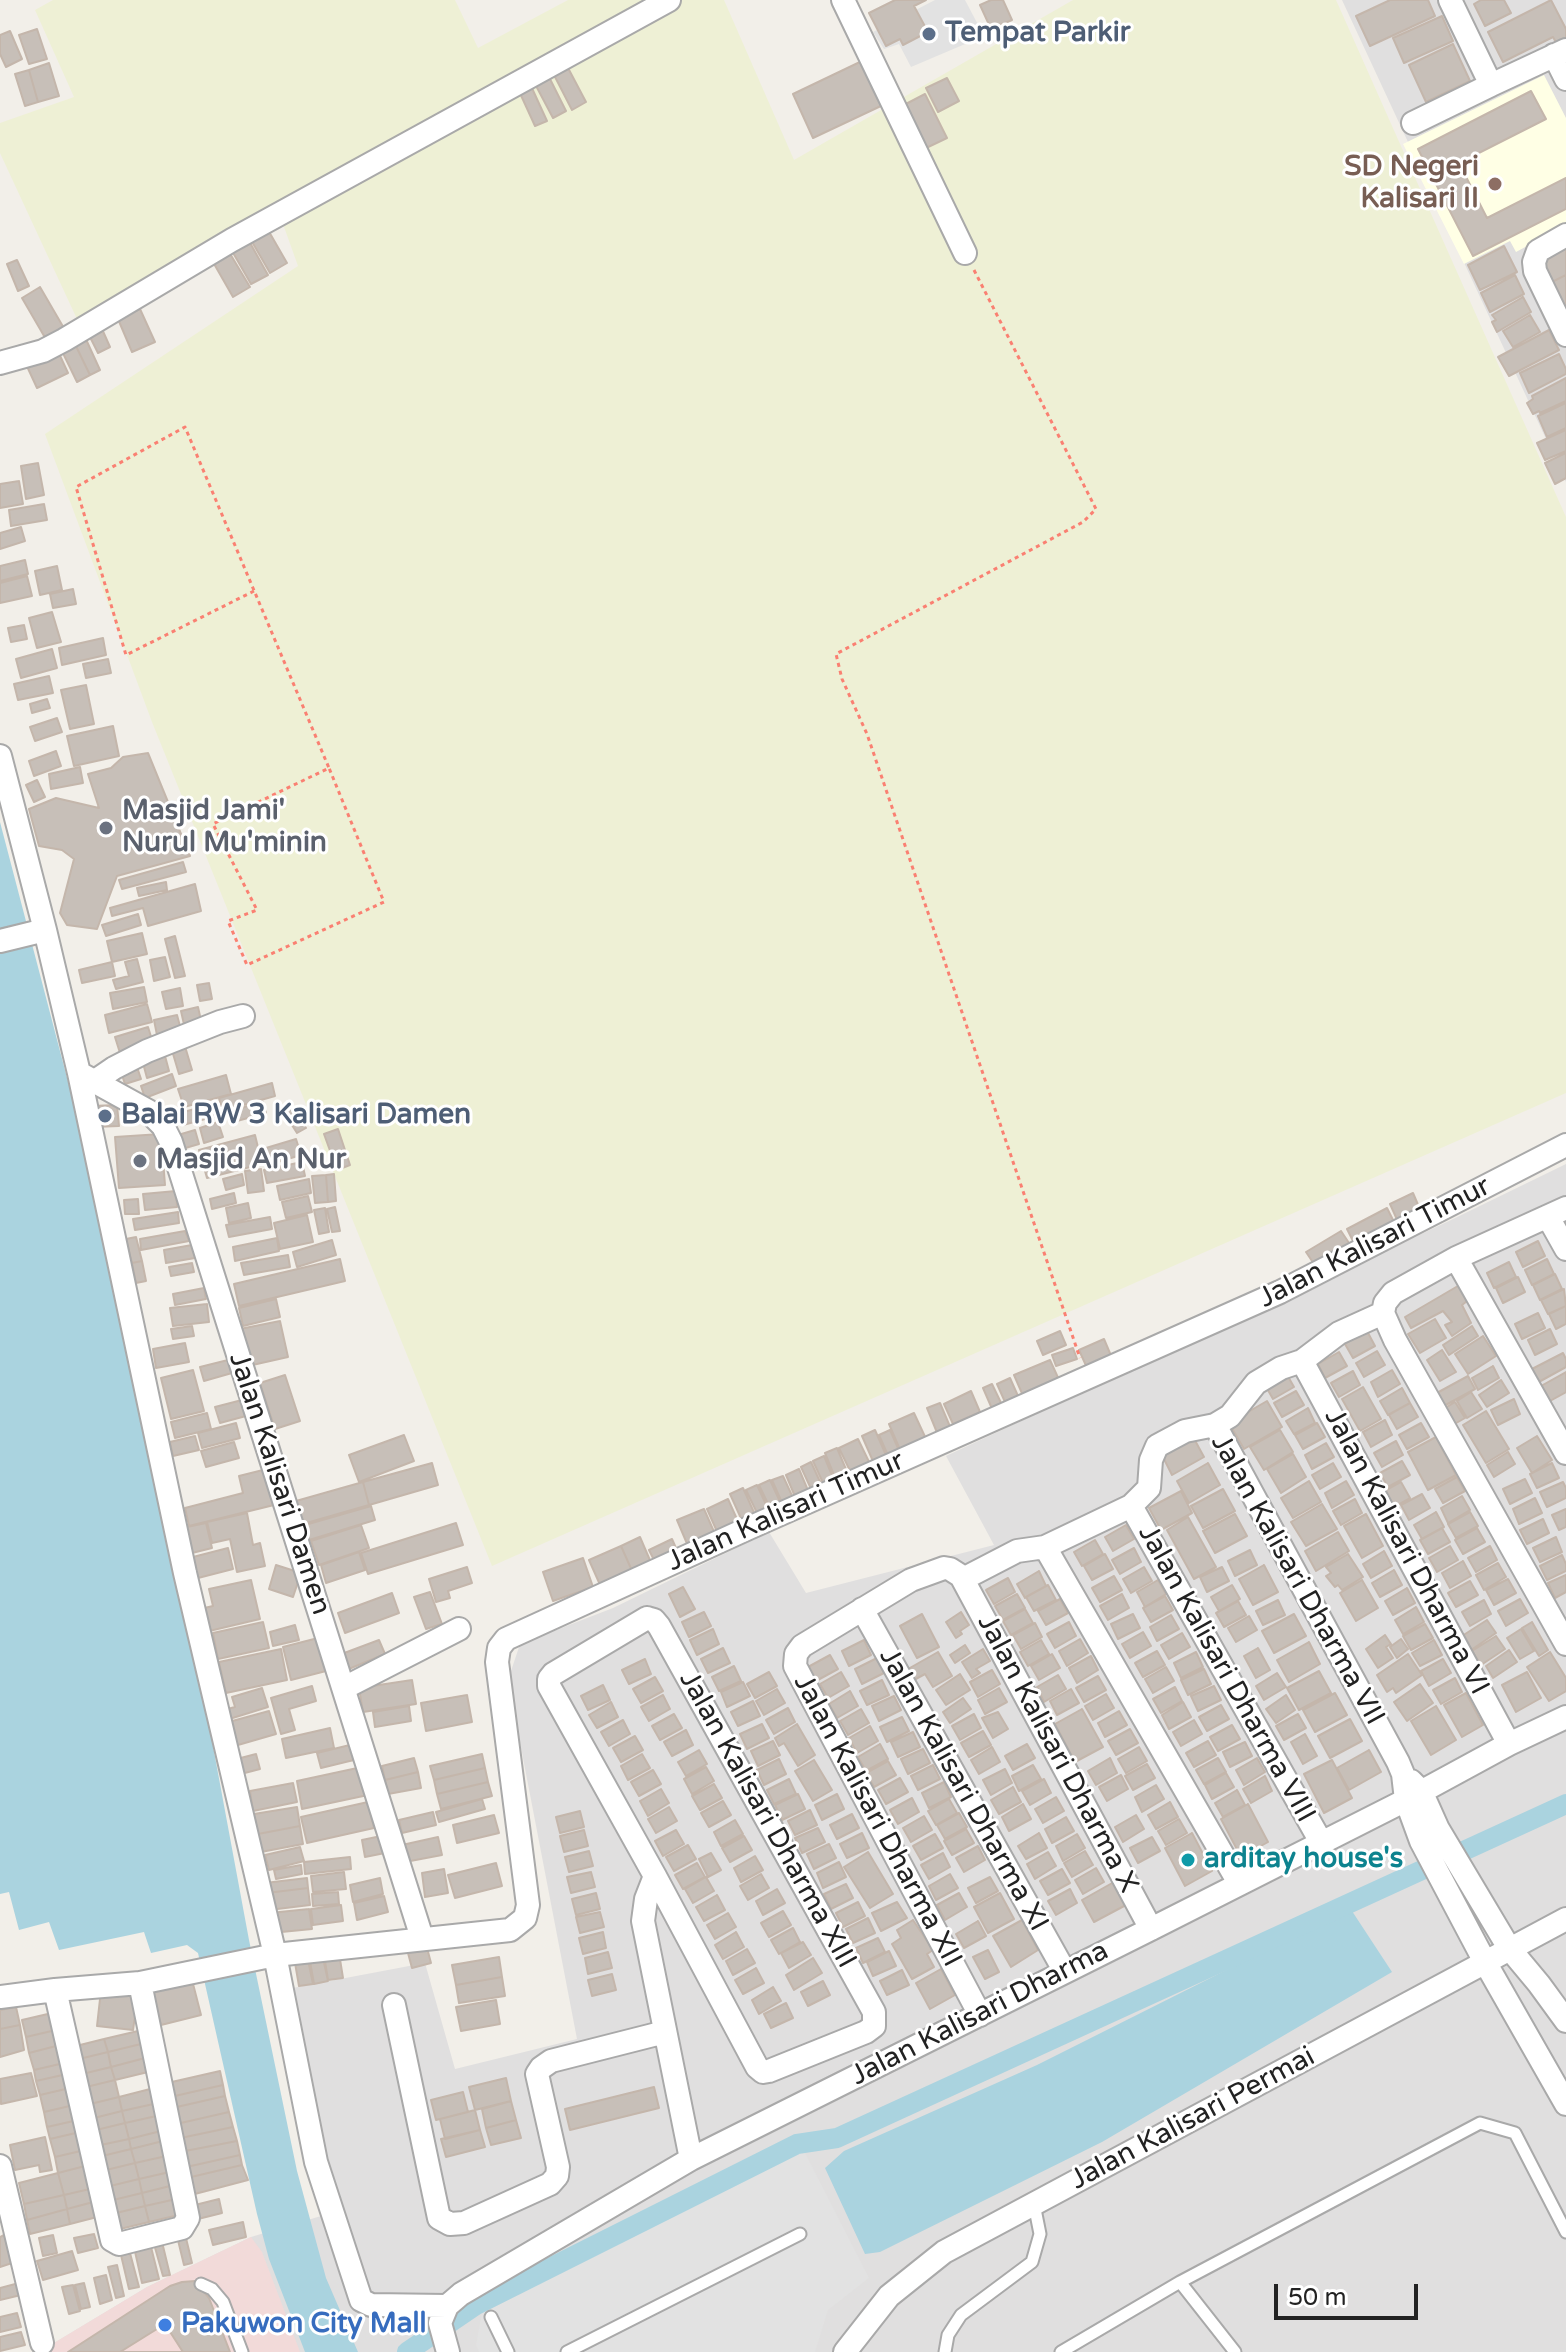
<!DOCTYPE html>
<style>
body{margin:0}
#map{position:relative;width:1566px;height:2352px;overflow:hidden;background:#f2efe9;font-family:"Varela Round",sans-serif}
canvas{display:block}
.scale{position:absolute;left:1274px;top:2284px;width:144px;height:36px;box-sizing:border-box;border:4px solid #222;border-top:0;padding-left:10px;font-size:24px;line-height:28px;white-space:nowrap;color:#222;-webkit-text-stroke:6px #fff;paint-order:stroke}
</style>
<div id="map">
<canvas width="1566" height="2352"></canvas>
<div class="scale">50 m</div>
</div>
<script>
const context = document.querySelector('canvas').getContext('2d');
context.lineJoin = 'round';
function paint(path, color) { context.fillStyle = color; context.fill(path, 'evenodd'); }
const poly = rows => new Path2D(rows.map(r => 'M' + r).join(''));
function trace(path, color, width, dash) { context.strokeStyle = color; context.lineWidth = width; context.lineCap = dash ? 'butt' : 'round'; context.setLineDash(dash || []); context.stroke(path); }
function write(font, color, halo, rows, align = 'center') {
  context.font = font + ' "Varela Round",sans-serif'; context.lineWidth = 6; context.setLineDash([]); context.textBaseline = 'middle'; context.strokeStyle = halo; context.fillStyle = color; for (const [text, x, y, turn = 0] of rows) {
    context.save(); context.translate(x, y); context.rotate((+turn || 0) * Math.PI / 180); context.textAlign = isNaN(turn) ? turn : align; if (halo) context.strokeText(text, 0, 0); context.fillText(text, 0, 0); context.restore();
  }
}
paint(poly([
 [1342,0,1566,0,1566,482],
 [1566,1164,1566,2352,39,2352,147,2287,251,2237,321,2216,301,2135,282,1990,425,1963,455,2069,577,2039,508,1680,520,1644,613,1608,769,1532,806,1593,994,1545,946,1456,1449,1221]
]), '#e0dfdf');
paint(poly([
 [251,2237,262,2252,300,2352,39,2352,147,2287]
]), '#f2dad9');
paint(poly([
 [1544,75,1566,118,1566,225,1516,252,1510,241,1464,264,1403,144]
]), '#ffffe5');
paint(poly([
 [53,0,455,0,478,48,568,0,724,0,794,160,1073,0,1336,0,1566,517,1566,1093,492,1566,152,722,45,434,298,266,283,224,83,332,0,153,0,123,74,97,35,10]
]), '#eef0d5');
paint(poly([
 [935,0,965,0,984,36,911,67,899,44,884,49,873,32],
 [800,2143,869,2278,828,2310,815,2352,479,2352,476,2345,483,2307,505,2299]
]), '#e2e2e2');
paint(poly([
 [0,822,77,1116,141,1395,197,1660,249,1940,297,2171,326,2278,358,2352,305,2352,269,2259,257,2214,198,1953,187,1945,151,1953,144,1932,59,1950,49,1922,19,1930,9,1892,0,1894],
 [1350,1908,1392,1972,1102,2142,880,2252,865,2254,825,2168,844,2151,1037,2065]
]), '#aad3df');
trace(poly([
 [407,2352,476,2305,797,2144,837,2138,1566,1804]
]), '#aad3df', 20);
const building = poly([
 [895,0,926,0,914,6,928,32,903,45,900,39,886,46,869,13,895,0],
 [991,0,1003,0,1012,20,991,29,980,5,991,0],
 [1390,0,1428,0,1435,16,1370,46,1356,16,1390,0],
 [1481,0,1504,0,1511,13,1485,26,1474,4,1481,0],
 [1551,0,1566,29,1566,42,1558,46,1553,37,1503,62,1488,32,1551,0],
 [1442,16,1453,41,1404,63,1393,38,1442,16],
 [37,29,47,59,29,64,19,35,37,29],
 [10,31,22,59,6,67,0,54,0,35,10,31],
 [1453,44,1470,81,1426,102,1409,65,1453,44],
 [862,61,883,105,813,138,793,94,862,61],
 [49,63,59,96,38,102,29,70,49,63],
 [567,66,586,102,572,110,553,73,567,66],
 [29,70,38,102,25,106,15,74,29,70],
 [548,75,566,111,553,118,534,82,548,75],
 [947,78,959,101,938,112,926,88,947,78],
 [531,86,547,121,535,126,519,91,531,86],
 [1531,91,1546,119,1459,163,1487,218,1566,178,1566,209,1473,256,1418,149,1531,91],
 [925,94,947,138,924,149,902,106,925,94],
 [268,230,287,263,270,273,251,240,268,230],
 [249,241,268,275,251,284,232,251,249,241],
 [1566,242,1566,275,1552,282,1539,255,1566,242],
 [1504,246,1517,272,1480,290,1468,265,1504,246],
 [229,252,250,287,233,297,213,262,229,252],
 [17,260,29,286,18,291,7,264,17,260],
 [1515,275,1524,294,1490,312,1481,293,1515,275],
 [1566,275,1566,304,1564,305,1552,282,1566,275],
 [40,287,65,330,47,341,22,298,40,287],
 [1523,297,1531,312,1497,332,1492,322,1496,320,1492,315,1523,297],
 [140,309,155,342,132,352,118,319,140,309],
 [1530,315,1540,332,1513,347,1503,331,1530,315],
 [102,329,110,347,98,353,89,335,102,329],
 [1549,330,1559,350,1509,376,1498,357,1549,330],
 [84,335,100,370,90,375,73,340,84,335],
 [73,340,90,375,77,382,60,347,73,340],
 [56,347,68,373,37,388,25,362,56,347],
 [1559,354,1566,369,1566,374,1529,393,1520,373,1559,354],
 [1566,378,1566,401,1540,413,1539,411,1533,414,1527,403,1533,399,1532,396,1566,378],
 [1566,403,1566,428,1547,437,1538,416,1566,403],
 [1566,430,1566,451,1545,460,1537,443,1566,430],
 [1566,453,1566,478,1555,484,1545,463,1566,453],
 [38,463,44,495,26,499,21,466,38,463],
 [19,481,23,504,0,508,0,484,19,481],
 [44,504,47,520,11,526,9,510,44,504],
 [21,527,25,541,0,549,0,533,21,527],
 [25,560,28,574,0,581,0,566,25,560],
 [57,566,62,590,40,595,35,571,57,566],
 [27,576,32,596,0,603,0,583,27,576],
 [73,589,76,604,53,608,50,594,73,589],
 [52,612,61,642,37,648,29,618,52,612],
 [24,625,27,639,11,642,8,628,24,625],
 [103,638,106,655,62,665,59,648,103,638],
 [52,649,57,668,21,678,16,659,52,649],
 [108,659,111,673,86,678,83,664,108,659],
 [49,676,53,693,18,700,14,684,49,676],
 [86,685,94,724,70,729,61,690,86,685],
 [47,699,50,708,32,713,30,704,47,699],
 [57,718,62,732,35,741,30,727,57,718],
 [113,726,119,756,74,766,67,736,113,726],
 [56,751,61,766,34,776,29,761,56,751],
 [148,753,190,856,117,876,97,929,67,925,60,913,74,859,62,850,39,846,29,809,56,798,99,808,88,774,111,768,123,757,148,753],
 [80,767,83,783,51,789,49,774,80,767],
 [37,780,45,797,34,802,26,785,37,780],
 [183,862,186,872,122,889,119,880,183,862],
 [166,882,167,890,139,896,137,888,166,882],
 [195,884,201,911,148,926,143,908,112,916,110,908,195,884],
 [138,914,141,925,106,936,102,925,138,914],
 [142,933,147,954,112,962,107,941,142,933],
 [175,936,185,976,175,978,165,939,175,936],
 [165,957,170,977,154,981,150,960,165,957],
 [137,959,143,982,116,989,113,980,129,976,125,962,137,959],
 [112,962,115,976,82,983,79,970,112,962],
 [209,983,212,999,200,1001,197,985,209,983],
 [144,987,147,1002,113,1009,110,993,144,987],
 [180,988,183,1006,166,1009,162,992,180,988],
 [147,1004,152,1022,109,1033,105,1015,147,1004],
 [198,1007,202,1025,185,1029,181,1011,198,1007],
 [177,1015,181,1030,157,1035,154,1020,177,1015],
 [148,1027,153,1043,120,1053,115,1037,148,1027],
 [184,1043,192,1070,179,1074,171,1047,184,1043],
 [165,1056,169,1071,147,1078,143,1063,165,1056],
 [136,1064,141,1079,125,1084,120,1069,136,1064],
 [172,1074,176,1086,145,1098,141,1086,172,1074],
 [226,1075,231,1094,184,1107,178,1089,226,1075],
 [272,1083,275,1096,222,1111,219,1098,272,1083],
 [263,1102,266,1113,237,1121,233,1110,263,1102],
 [213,1104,216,1116,183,1125,180,1113,213,1104],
 [117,1105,119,1126,93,1127,92,1106,117,1105],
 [292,1106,306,1128,297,1133,283,1111,292,1106],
 [218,1122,223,1137,204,1143,200,1128,218,1122],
 [338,1129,350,1165,337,1170,324,1134,338,1129],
 [195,1130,199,1144,182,1149,178,1135,195,1130],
 [161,1134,165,1185,119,1188,115,1137,161,1134],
 [255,1135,262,1164,207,1178,199,1150,255,1135],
 [296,1139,301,1155,271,1164,266,1148,296,1139],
 [302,1162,305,1176,267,1183,264,1170,302,1162],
 [261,1169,264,1191,248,1193,245,1171,261,1169],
 [242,1174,244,1185,226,1190,223,1179,242,1174],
 [334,1174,336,1201,328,1202,326,1175,334,1174],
 [326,1175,328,1202,315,1203,312,1176,326,1175],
 [309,1179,311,1193,280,1200,277,1186,309,1179],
 [176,1191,177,1207,145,1210,143,1194,176,1191],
 [234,1193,236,1203,212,1209,210,1199,234,1193],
 [1413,1193,1422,1214,1399,1224,1390,1204,1413,1193],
 [308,1196,312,1212,286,1218,282,1202,308,1196],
 [138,1199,139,1214,125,1214,124,1200,138,1199],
 [248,1203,251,1218,229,1223,226,1208,248,1203],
 [335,1207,340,1231,332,1232,327,1209,335,1207],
 [325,1208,329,1232,319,1234,314,1210,325,1208],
 [1387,1208,1396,1226,1356,1247,1347,1229,1387,1208],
 [178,1212,179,1223,135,1230,133,1219,178,1212],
 [307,1215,313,1242,280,1249,274,1223,307,1215],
 [270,1217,272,1229,229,1237,226,1225,270,1217],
 [185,1231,189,1241,141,1250,140,1239,185,1231],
 [1341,1231,1351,1246,1316,1267,1306,1252,1341,1231],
 [136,1237,142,1261,132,1263,126,1239,136,1237],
 [277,1238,279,1251,235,1261,233,1247,277,1238],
 [332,1240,336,1255,297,1267,293,1252,332,1240],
 [1538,1241,1545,1256,1523,1267,1516,1252,1538,1241],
 [192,1245,195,1258,166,1263,164,1250,192,1245],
 [288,1255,290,1267,244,1275,241,1263,288,1255],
 [340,1259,345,1281,239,1306,234,1284,340,1259],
 [1547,1259,1554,1274,1532,1285,1525,1270,1547,1259],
 [142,1261,146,1281,136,1283,132,1263,142,1261],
 [1509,1262,1516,1277,1494,1288,1487,1273,1509,1262],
 [192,1263,194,1272,171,1276,169,1267,192,1263],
 [1555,1274,1562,1289,1540,1300,1533,1285,1555,1274],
 [1518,1277,1525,1292,1503,1303,1496,1288,1518,1277],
 [1463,1283,1471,1298,1462,1305,1471,1323,1452,1336,1445,1325,1452,1322,1443,1311,1411,1328,1405,1317,1463,1283],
 [204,1288,206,1299,175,1305,173,1294,204,1288],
 [1564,1289,1566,1306,1548,1314,1541,1300,1564,1289],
 [276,1299,280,1317,243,1326,239,1308,276,1299],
 [207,1304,209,1322,173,1326,170,1308,207,1304],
 [1566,1306,1566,1324,1556,1329,1549,1314,1566,1306],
 [1538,1313,1545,1328,1522,1339,1515,1324,1538,1313],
 [1435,1319,1446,1338,1420,1353,1408,1334,1435,1319],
 [280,1321,288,1357,248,1366,240,1329,280,1321],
 [192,1326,194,1336,173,1339,171,1329,192,1326],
 [1472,1326,1478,1336,1449,1355,1443,1345,1472,1326],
 [1550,1329,1557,1344,1535,1355,1528,1340,1550,1329],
 [1060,1331,1066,1345,1043,1355,1037,1341,1060,1331],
 [1367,1331,1375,1346,1353,1358,1345,1344,1367,1331],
 [1483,1336,1496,1356,1468,1374,1455,1354,1483,1336],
 [1104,1339,1112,1358,1088,1370,1079,1350,1104,1339],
 [185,1343,189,1362,156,1368,153,1349,185,1343],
 [1073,1348,1077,1359,1056,1366,1052,1355,1073,1348],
 [1442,1350,1456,1372,1440,1381,1427,1360,1442,1350],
 [1377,1351,1385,1365,1364,1377,1356,1363,1377,1351],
 [1339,1352,1347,1366,1325,1378,1318,1364,1339,1352],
 [1563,1353,1566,1359,1566,1367,1537,1383,1530,1370,1563,1353],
 [228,1360,232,1373,204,1381,200,1367,228,1360],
 [1050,1360,1060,1382,1024,1398,1014,1375,1050,1360],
 [1493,1366,1499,1378,1478,1390,1472,1378,1493,1366],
 [193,1370,204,1411,171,1419,161,1378,193,1370],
 [1392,1370,1400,1384,1378,1397,1371,1382,1392,1370],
 [1353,1371,1360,1385,1339,1397,1331,1383,1353,1371],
 [1566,1372,1566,1392,1550,1401,1541,1386,1566,1372],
 [1286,1373,1294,1387,1273,1399,1265,1385,1286,1373],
 [285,1375,300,1421,275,1429,260,1383,285,1375],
 [1468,1376,1475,1389,1442,1407,1435,1394,1468,1376],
 [1010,1378,1018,1396,1005,1402,997,1384,1010,1378],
 [1501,1380,1509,1393,1487,1407,1479,1395,1501,1380],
 [992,1384,1003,1407,993,1411,983,1388,992,1384],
 [1363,1387,1381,1419,1360,1431,1342,1399,1363,1387],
 [1402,1388,1410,1403,1388,1415,1380,1401,1402,1388],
 [971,1391,980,1412,953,1424,944,1404,971,1391],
 [1296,1391,1304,1405,1282,1417,1274,1403,1296,1391],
 [1471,1392,1482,1409,1467,1418,1457,1401,1471,1392],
 [1514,1399,1520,1414,1498,1425,1491,1410,1514,1399],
 [242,1400,246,1416,220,1423,215,1407,242,1400],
 [1267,1401,1282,1427,1244,1449,1229,1423,1267,1401],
 [1455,1402,1465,1418,1451,1426,1442,1410,1455,1402],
 [940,1403,951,1429,938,1435,927,1408,940,1403],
 [1410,1403,1418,1417,1397,1429,1389,1415,1410,1403],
 [1308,1408,1315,1423,1294,1434,1286,1421,1308,1408],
 [1486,1411,1509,1449,1486,1463,1463,1425,1486,1411],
 [207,1413,211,1429,175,1438,171,1422,207,1413],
 [914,1413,927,1441,901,1452,889,1424,914,1413],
 [1385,1420,1392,1435,1371,1447,1363,1432,1385,1420],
 [236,1423,240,1438,202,1448,198,1433,236,1423],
 [1317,1423,1325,1437,1303,1449,1295,1435,1317,1423],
 [1421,1423,1429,1437,1407,1449,1399,1435,1421,1423],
 [875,1430,889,1462,876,1468,862,1436,875,1430],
 [890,1430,901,1455,890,1460,879,1435,890,1430],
 [1280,1430,1293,1452,1264,1470,1250,1447,1280,1430],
 [404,1435,414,1461,359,1482,349,1455,404,1435],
 [1192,1435,1204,1457,1172,1475,1161,1453,1192,1435],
 [195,1436,199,1450,173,1456,170,1442,195,1436],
 [1537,1436,1552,1460,1532,1473,1517,1448,1537,1436],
 [1436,1437,1456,1475,1428,1490,1408,1452,1436,1437],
 [858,1439,871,1466,852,1475,839,1448,858,1439],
 [1396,1441,1403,1455,1382,1467,1374,1453,1396,1441],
 [234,1442,239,1458,206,1467,201,1451,234,1442],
 [1326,1443,1334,1457,1312,1469,1305,1455,1326,1443],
 [837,1448,848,1474,836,1480,825,1453,837,1448],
 [1508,1452,1515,1464,1494,1477,1487,1465,1508,1452],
 [1293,1454,1306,1477,1281,1493,1267,1469,1293,1454],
 [824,1456,834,1480,824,1485,813,1461,824,1456],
 [1402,1461,1410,1475,1388,1487,1380,1473,1402,1461],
 [811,1462,822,1486,812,1491,801,1467,811,1462],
 [432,1463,438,1485,369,1505,363,1482,432,1463],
 [1208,1463,1220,1485,1189,1503,1177,1481,1208,1463],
 [1333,1463,1341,1477,1320,1489,1312,1475,1333,1463],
 [1552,1463,1559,1478,1537,1488,1530,1474,1552,1463],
 [267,1469,278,1504,189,1526,185,1508,243,1493,239,1476,267,1469],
 [799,1469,809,1493,796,1499,786,1475,799,1469],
 [783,1476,794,1500,783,1505,772,1480,783,1476],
 [1457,1477,1465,1491,1443,1503,1435,1489,1457,1477],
 [1525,1479,1532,1493,1510,1504,1503,1489,1525,1479],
 [770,1480,782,1506,771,1510,759,1485,770,1480],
 [1309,1481,1321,1502,1293,1518,1281,1498,1309,1481],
 [1346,1481,1354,1495,1332,1508,1325,1493,1346,1481],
 [363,1482,369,1505,303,1524,296,1501,363,1482],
 [1401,1482,1410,1498,1392,1508,1383,1492,1401,1482],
 [1563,1482,1566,1488,1566,1498,1547,1507,1540,1492,1563,1482],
 [757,1485,769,1511,758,1515,746,1490,757,1485],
 [743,1488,757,1519,744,1525,730,1494,743,1488],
 [1223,1489,1235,1511,1203,1528,1191,1506,1223,1489],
 [1181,1491,1192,1513,1161,1530,1149,1508,1181,1491],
 [1422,1494,1430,1508,1409,1520,1401,1505,1422,1494],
 [1462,1496,1470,1510,1448,1523,1441,1508,1462,1496],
 [1535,1498,1542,1513,1519,1524,1513,1509,1535,1498],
 [728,1499,740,1526,719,1536,707,1509,728,1499],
 [1355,1499,1362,1513,1341,1525,1333,1511,1355,1499],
 [1322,1504,1337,1529,1306,1546,1291,1522,1322,1504],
 [371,1506,375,1520,309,1540,305,1525,371,1506],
 [704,1509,715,1534,688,1546,677,1520,704,1509],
 [1566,1509,1566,1527,1559,1530,1552,1515,1566,1509],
 [1436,1512,1444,1527,1422,1539,1414,1525,1436,1512],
 [1470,1512,1478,1526,1456,1538,1448,1524,1470,1512],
 [247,1513,253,1545,260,1543,265,1566,237,1572,230,1539,212,1543,207,1522,247,1513],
 [1235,1514,1247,1536,1215,1553,1203,1531,1235,1514],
 [1366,1514,1383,1546,1362,1558,1344,1526,1366,1514],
 [1188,1517,1216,1567,1194,1579,1167,1530,1188,1517],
 [1543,1519,1549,1533,1527,1544,1520,1530,1543,1519],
 [206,1523,212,1548,188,1554,182,1528,206,1523],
 [456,1523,463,1545,368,1574,361,1553,456,1523],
 [361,1525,369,1548,319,1565,311,1541,361,1525],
 [1126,1525,1134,1539,1113,1551,1105,1537,1126,1525],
 [1442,1528,1450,1542,1428,1554,1420,1540,1442,1528],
 [1477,1528,1485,1542,1463,1554,1455,1540,1477,1528],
 [1338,1532,1349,1551,1316,1571,1305,1551,1338,1532],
 [640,1537,652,1565,633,1573,621,1546,640,1537],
 [1556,1537,1562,1552,1540,1562,1533,1548,1556,1537],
 [672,1539,679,1555,657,1566,649,1550,672,1539],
 [1095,1540,1103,1554,1082,1566,1074,1552,1095,1540],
 [621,1546,633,1573,601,1587,589,1560,621,1546],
 [1450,1546,1458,1560,1437,1572,1429,1558,1450,1546],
 [1490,1546,1497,1560,1476,1572,1468,1558,1490,1546],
 [228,1548,233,1569,198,1578,193,1557,228,1548],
 [1134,1548,1141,1562,1120,1574,1112,1560,1134,1548],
 [1250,1550,1257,1565,1235,1576,1228,1561,1250,1550],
 [1384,1551,1392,1566,1371,1578,1363,1564,1384,1551],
 [359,1552,365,1570,326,1583,321,1565,359,1552],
 [1105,1554,1113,1569,1092,1580,1084,1566,1105,1554],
 [1348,1554,1363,1577,1342,1590,1338,1585,1335,1587,1326,1576,1331,1573,1326,1567,1348,1554],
 [1562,1555,1566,1564,1566,1571,1547,1580,1540,1566,1562,1555],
 [583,1558,593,1587,553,1601,543,1572,583,1558],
 [1463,1561,1471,1576,1450,1588,1442,1573,1463,1561],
 [1498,1563,1506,1577,1484,1590,1476,1575,1498,1563],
 [276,1565,301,1573,293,1597,269,1589,276,1565],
 [1264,1565,1278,1592,1253,1605,1239,1579,1264,1565],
 [467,1567,472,1583,448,1591,450,1598,436,1602,429,1579,467,1567],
 [1144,1567,1152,1581,1131,1593,1123,1579,1144,1567],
 [1222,1567,1229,1581,1207,1592,1200,1577,1222,1567],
 [1394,1570,1402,1585,1380,1597,1372,1583,1394,1570],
 [1039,1571,1046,1586,1025,1598,1017,1584,1039,1571],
 [1566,1575,1566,1592,1555,1598,1548,1583,1566,1575],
 [1114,1576,1122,1590,1100,1602,1092,1588,1114,1576],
 [1008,1578,1015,1592,994,1604,986,1590,1008,1578],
 [1508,1579,1516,1593,1494,1605,1486,1590,1508,1579],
 [251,1580,260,1619,205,1632,200,1609,213,1606,209,1589,251,1580],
 [1158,1580,1166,1594,1145,1607,1137,1592,1158,1580],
 [1362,1580,1378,1608,1356,1621,1340,1593,1362,1580],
 [1470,1581,1478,1595,1456,1607,1448,1593,1470,1581],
 [1048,1585,1056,1600,1034,1611,1026,1597,1048,1585],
 [1232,1585,1240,1599,1219,1611,1211,1597,1232,1585],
 [683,1587,695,1609,680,1617,669,1594,683,1587],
 [1407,1588,1415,1603,1393,1615,1385,1601,1407,1588],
 [430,1592,442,1624,426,1629,414,1597,430,1592],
 [392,1593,399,1613,345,1633,338,1613,392,1593],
 [1017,1594,1025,1608,1003,1620,995,1606,1017,1594],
 [1122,1594,1129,1608,1108,1620,1100,1606,1122,1594],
 [1165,1596,1173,1610,1151,1622,1143,1608,1165,1596],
 [1060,1599,1068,1613,1046,1625,1038,1611,1060,1599],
 [1520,1599,1528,1613,1506,1626,1498,1611,1520,1599],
 [1278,1600,1285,1615,1263,1625,1256,1611,1278,1600],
 [1484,1600,1491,1614,1470,1626,1462,1612,1484,1600],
 [1238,1601,1246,1615,1224,1627,1216,1613,1238,1601],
 [1416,1607,1424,1622,1403,1634,1395,1620,1416,1607],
 [1025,1609,1033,1623,1011,1635,1003,1621,1025,1609],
 [704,1612,711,1626,689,1637,682,1622,704,1612],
 [961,1612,969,1625,960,1631,962,1634,956,1638,946,1622,961,1612],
 [922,1614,939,1647,917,1658,900,1626,922,1614],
 [1133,1614,1140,1628,1118,1639,1111,1624,1133,1614],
 [1294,1614,1306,1636,1274,1653,1262,1631,1294,1614],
 [1171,1615,1179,1629,1157,1641,1150,1627,1171,1615],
 [1249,1616,1257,1630,1236,1642,1228,1628,1249,1616],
 [1487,1620,1496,1633,1471,1650,1462,1636,1487,1620],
 [263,1622,269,1648,218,1659,213,1633,263,1622],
 [1069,1622,1076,1636,1055,1648,1047,1634,1069,1622],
 [1532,1622,1548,1650,1539,1656,1522,1628,1532,1622],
 [1035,1623,1042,1637,1021,1649,1013,1635,1035,1623],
 [1425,1624,1433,1638,1411,1650,1403,1636,1425,1624],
 [295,1625,299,1640,273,1646,270,1632,295,1625],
 [713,1629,719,1644,697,1655,690,1640,713,1629],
 [1521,1629,1534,1651,1520,1659,1507,1638,1521,1629],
 [1143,1632,1151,1646,1130,1658,1122,1644,1143,1632],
 [1182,1633,1190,1647,1169,1659,1161,1645,1182,1633],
 [1385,1635,1391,1644,1386,1647,1393,1658,1378,1668,1366,1649,1385,1635],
 [1496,1636,1505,1649,1481,1665,1472,1651,1496,1636],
 [318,1638,326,1671,291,1680,283,1647,318,1638],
 [1080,1639,1088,1653,1067,1666,1059,1651,1080,1639],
 [1401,1639,1408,1649,1397,1658,1390,1647,1401,1639],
 [379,1640,385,1654,344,1671,339,1655,379,1640],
 [864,1640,871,1655,849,1666,842,1651,864,1640],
 [1041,1640,1049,1654,1028,1666,1020,1652,1041,1640],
 [1434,1640,1442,1655,1420,1666,1412,1653,1434,1640],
 [1309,1642,1320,1664,1289,1682,1277,1660,1309,1642],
 [965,1645,970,1653,955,1663,950,1655,965,1645],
 [723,1648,730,1663,708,1673,701,1659,723,1648],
 [1258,1648,1270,1670,1256,1678,1244,1656,1258,1648],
 [281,1649,287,1680,226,1693,219,1662,281,1649],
 [983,1649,990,1661,976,1669,980,1673,972,1678,962,1662,983,1649],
 [1509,1650,1517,1662,1493,1678,1486,1666,1509,1650],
 [1157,1651,1165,1665,1143,1677,1135,1663,1157,1651],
 [938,1652,952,1676,933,1687,925,1674,914,1680,908,1669,938,1652],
 [1196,1652,1203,1667,1181,1678,1174,1663,1196,1652],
 [1550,1652,1566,1678,1566,1691,1549,1701,1527,1667,1550,1652],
 [1052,1654,1060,1668,1039,1680,1031,1666,1052,1654],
 [1408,1654,1422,1675,1396,1693,1393,1688,1387,1692,1377,1675,1408,1654],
 [830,1655,838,1669,816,1681,808,1667,830,1655],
 [1091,1656,1098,1670,1077,1683,1069,1668,1091,1656],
 [877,1658,884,1673,862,1684,855,1669,877,1658],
 [645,1659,651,1674,629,1684,622,1670,645,1659],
 [1443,1659,1451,1673,1429,1686,1421,1671,1443,1659],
 [734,1666,741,1681,719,1691,712,1677,734,1666],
 [1166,1667,1174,1681,1153,1693,1145,1679,1166,1667],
 [1204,1669,1211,1684,1188,1695,1181,1680,1204,1669],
 [992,1670,1000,1684,978,1697,970,1682,992,1670],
 [1319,1671,1331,1693,1299,1710,1287,1688,1319,1671],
 [769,1672,777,1686,755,1698,747,1684,769,1672],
 [841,1672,849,1686,828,1698,820,1684,841,1672],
 [1527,1672,1541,1698,1516,1712,1502,1685,1527,1672],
 [1277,1673,1286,1687,1264,1700,1256,1686,1277,1673],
 [960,1674,970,1690,946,1705,936,1690,960,1674],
 [1058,1675,1066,1689,1044,1702,1037,1687,1058,1675],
 [1098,1676,1106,1690,1084,1702,1076,1688,1098,1676],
 [655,1677,663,1691,641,1703,633,1689,655,1677],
 [1455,1678,1462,1692,1441,1704,1433,1690,1455,1678],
 [412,1680,416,1704,363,1712,359,1688,412,1680],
 [882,1680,889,1695,867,1705,860,1691,882,1680],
 [743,1682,750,1696,727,1707,721,1692,743,1682],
 [1420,1684,1433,1703,1407,1721,1394,1702,1420,1684],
 [603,1685,610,1700,588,1710,581,1696,603,1685],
 [312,1686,316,1701,289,1709,295,1730,281,1734,271,1698,312,1686],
 [1214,1686,1221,1700,1198,1711,1191,1696,1214,1686],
 [1175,1687,1182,1701,1161,1713,1153,1699,1175,1687],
 [262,1688,268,1707,223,1721,220,1711,235,1707,232,1697,262,1688],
 [999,1688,1007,1702,985,1714,978,1700,999,1688],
 [777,1689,785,1703,764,1715,756,1701,777,1689],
 [1071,1689,1079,1703,1057,1715,1050,1701,1071,1689],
 [850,1691,858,1706,837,1718,829,1704,850,1691],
 [1335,1693,1347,1715,1315,1732,1303,1710,1335,1693],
 [1466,1693,1483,1725,1462,1737,1444,1705,1466,1693],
 [1106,1694,1114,1708,1093,1720,1085,1706,1106,1694],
 [467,1695,472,1722,426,1731,421,1703,467,1695],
 [663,1695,670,1709,649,1721,641,1707,663,1695],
 [1286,1695,1295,1710,1276,1723,1266,1709,1286,1695],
 [894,1696,901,1710,879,1721,872,1706,894,1696],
 [963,1698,971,1709,950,1723,943,1712,963,1698],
 [753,1701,760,1716,738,1726,731,1712,753,1701],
 [611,1702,618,1717,597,1728,589,1715,611,1702],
 [1183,1702,1191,1717,1169,1729,1162,1715,1183,1702],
 [1221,1705,1229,1719,1207,1731,1199,1717,1221,1705],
 [409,1706,411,1721,375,1727,373,1712,409,1706],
 [1436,1706,1456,1740,1431,1755,1411,1721,1436,1706],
 [788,1708,795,1722,774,1734,766,1720,788,1708],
 [861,1709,869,1723,848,1735,840,1721,861,1709],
 [1082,1709,1103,1747,1075,1762,1055,1724,1082,1709],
 [269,1711,276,1734,231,1747,225,1723,269,1711],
 [1119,1711,1127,1725,1105,1737,1098,1723,1119,1711],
 [998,1712,1008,1729,993,1738,982,1718,998,1712],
 [674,1714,682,1728,660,1740,652,1726,674,1714],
 [974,1714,981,1728,960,1740,952,1726,974,1714],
 [1298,1714,1306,1728,1284,1740,1276,1726,1298,1714],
 [902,1717,909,1731,887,1742,880,1727,902,1717],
 [1350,1719,1362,1741,1330,1758,1318,1736,1350,1719],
 [623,1720,630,1734,609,1746,601,1732,623,1720],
 [1194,1720,1202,1734,1181,1746,1173,1732,1194,1720],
 [762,1724,769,1738,747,1749,740,1734,762,1724],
 [797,1724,815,1755,798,1766,784,1743,779,1746,775,1738,797,1724],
 [1232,1725,1240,1739,1218,1751,1210,1737,1232,1725],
 [870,1726,878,1741,857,1753,849,1738,870,1726],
 [330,1728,334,1748,286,1758,282,1739,330,1728],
 [1130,1729,1138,1743,1116,1755,1108,1741,1130,1729],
 [686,1730,693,1745,672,1756,664,1742,686,1730],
 [983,1731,991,1745,969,1757,961,1743,983,1731],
 [913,1732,920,1747,898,1757,891,1742,913,1732],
 [1305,1734,1317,1756,1303,1764,1291,1742,1305,1734],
 [635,1736,643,1750,621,1762,613,1748,635,1736],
 [773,1741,780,1755,758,1766,751,1751,773,1741],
 [1208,1741,1216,1755,1194,1767,1186,1753,1208,1741],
 [1245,1742,1252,1756,1230,1767,1223,1752,1245,1742],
 [354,1744,358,1759,321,1768,317,1753,354,1744],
 [880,1744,888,1759,866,1771,858,1757,880,1744],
 [1027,1744,1035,1758,1013,1770,1005,1756,1027,1744],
 [992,1747,1000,1762,979,1774,971,1760,992,1747],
 [1139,1747,1147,1761,1126,1773,1118,1759,1139,1747],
 [923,1749,930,1763,908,1774,901,1759,923,1749],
 [699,1750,707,1764,686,1776,678,1762,699,1750],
 [1369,1750,1381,1772,1349,1790,1337,1768,1369,1750],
 [256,1754,260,1769,237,1775,233,1760,256,1754],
 [482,1754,485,1768,434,1780,430,1766,482,1754],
 [642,1754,650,1768,628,1780,621,1766,642,1754],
 [414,1758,418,1772,385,1780,382,1766,414,1758],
 [1110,1758,1117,1773,1096,1785,1088,1771,1110,1758],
 [1218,1758,1226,1772,1204,1784,1196,1770,1218,1758],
 [1257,1758,1265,1772,1244,1785,1236,1770,1257,1758],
 [779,1759,786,1774,764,1785,757,1770,779,1759],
 [814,1760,832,1790,813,1801,795,1771,814,1760],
 [1332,1760,1352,1798,1324,1813,1304,1774,1332,1760],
 [888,1761,896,1775,874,1787,866,1773,888,1761],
 [1147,1764,1155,1778,1133,1790,1125,1776,1147,1764],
 [933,1765,940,1779,918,1790,911,1776,933,1765],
 [1033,1765,1041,1779,1019,1791,1012,1776,1033,1765],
 [362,1767,368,1795,302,1809,297,1781,362,1767],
 [706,1767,714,1781,692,1794,684,1779,706,1767],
 [485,1768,488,1782,437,1794,434,1780,485,1768],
 [1005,1769,1012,1783,991,1795,983,1780,1005,1769],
 [653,1770,661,1784,639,1796,631,1782,653,1770],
 [418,1772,421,1788,388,1794,385,1780,418,1772],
 [1226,1773,1234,1787,1212,1799,1205,1785,1226,1773],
 [1121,1775,1128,1789,1107,1801,1099,1787,1121,1775],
 [1265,1776,1272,1791,1251,1803,1243,1789,1265,1776],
 [900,1778,908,1792,886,1804,878,1790,900,1778],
 [789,1779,796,1794,774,1804,767,1790,789,1779],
 [1044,1779,1051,1793,1030,1805,1022,1791,1044,1779],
 [488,1782,492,1796,441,1809,437,1794,488,1782],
 [944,1782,951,1797,929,1808,922,1793,944,1782],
 [293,1783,297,1802,253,1811,250,1791,293,1783],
 [714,1784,722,1798,700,1810,692,1796,714,1784],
 [1156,1785,1164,1799,1142,1812,1135,1797,1156,1785],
 [1013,1787,1021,1802,999,1814,991,1800,1013,1787],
 [661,1789,669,1803,648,1816,640,1801,661,1789],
 [1237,1790,1245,1805,1223,1817,1215,1803,1237,1790],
 [798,1794,805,1809,782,1820,775,1805,798,1794],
 [837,1794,844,1809,822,1820,815,1805,837,1794],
 [1056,1797,1064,1811,1043,1823,1035,1809,1056,1797],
 [912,1798,919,1812,898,1824,890,1810,912,1798],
 [482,1799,485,1809,439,1822,436,1812,482,1799],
 [949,1799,957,1813,936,1825,928,1811,949,1799],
 [723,1801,731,1815,709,1827,701,1813,723,1801],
 [368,1802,374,1828,307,1843,301,1817,368,1802],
 [1170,1802,1178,1817,1156,1829,1148,1815,1170,1802],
 [1023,1804,1031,1819,1009,1831,1002,1817,1023,1804],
 [1248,1804,1268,1842,1241,1857,1221,1819,1248,1804],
 [297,1807,300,1826,258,1834,254,1814,297,1807],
 [669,1807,677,1821,656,1833,648,1819,669,1807],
 [810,1810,817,1825,795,1835,788,1821,810,1810],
 [580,1811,584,1827,560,1833,556,1817,580,1811],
 [433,1812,436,1825,402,1833,399,1820,433,1812],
 [959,1813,967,1827,945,1839,937,1825,959,1813],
 [852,1814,859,1828,837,1839,830,1825,852,1814],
 [494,1815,499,1833,457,1843,453,1825,494,1815],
 [1136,1815,1144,1829,1123,1842,1115,1827,1136,1815],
 [924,1816,932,1830,911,1842,903,1828,924,1816],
 [1066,1817,1074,1831,1052,1843,1045,1829,1066,1817],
 [1179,1819,1187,1833,1166,1845,1158,1831,1179,1819],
 [735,1820,743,1834,721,1846,714,1832,735,1820],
 [300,1826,303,1844,261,1852,258,1834,300,1826],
 [818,1828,825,1842,802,1853,795,1838,818,1828],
 [966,1829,974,1843,952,1855,944,1841,966,1829],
 [584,1830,588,1846,564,1852,560,1836,584,1830],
 [676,1830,684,1844,663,1856,655,1841,676,1830],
 [862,1833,869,1848,847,1858,840,1844,862,1833],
 [1039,1833,1047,1848,1026,1859,1018,1846,1039,1833],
 [1192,1833,1212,1871,1185,1886,1165,1848,1192,1833],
 [935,1834,943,1848,921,1860,913,1846,935,1834],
 [1077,1834,1085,1848,1063,1861,1056,1846,1077,1834],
 [386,1835,390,1852,365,1857,362,1840,386,1835],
 [744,1836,752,1850,730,1862,722,1848,744,1836],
 [438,1837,442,1855,405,1862,402,1845,438,1837],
 [1152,1837,1160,1851,1138,1863,1130,1848,1152,1837],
 [829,1844,836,1858,814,1869,807,1854,829,1844],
 [688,1845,696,1859,674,1871,666,1857,688,1845],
 [978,1846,985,1860,964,1872,956,1858,978,1846],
 [300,1847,304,1861,269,1870,265,1855,300,1847],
 [589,1851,593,1866,569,1872,565,1857,589,1851],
 [1085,1851,1093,1865,1072,1877,1064,1863,1085,1851],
 [868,1852,893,1894,870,1908,844,1867,868,1852],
 [1048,1852,1056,1866,1035,1879,1027,1864,1048,1852],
 [711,1853,721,1870,708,1877,699,1859,711,1853],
 [943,1853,950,1867,929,1879,921,1865,943,1853],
 [755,1856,763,1870,741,1882,734,1868,755,1856],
 [350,1857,351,1869,305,1874,304,1862,350,1857],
 [839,1862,846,1877,823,1888,817,1873,839,1862],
 [496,1863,502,1886,455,1898,448,1875,496,1863],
 [697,1863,705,1877,683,1889,675,1875,697,1863],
 [301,1865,302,1874,276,1879,274,1870,301,1865],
 [1096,1868,1104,1882,1083,1894,1075,1880,1096,1868],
 [444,1869,448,1893,425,1897,422,1873,444,1869],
 [1062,1869,1070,1883,1048,1895,1040,1881,1062,1869],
 [344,1872,346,1889,313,1892,311,1876,344,1872],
 [591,1872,595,1887,571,1893,567,1877,591,1872],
 [761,1874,769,1888,748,1900,740,1886,761,1874],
 [950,1874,958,1888,936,1900,929,1886,950,1874],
 [706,1877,714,1891,693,1903,685,1889,706,1877],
 [990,1877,998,1891,976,1903,968,1888,990,1877],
 [307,1878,308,1888,267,1893,265,1883,307,1878],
 [380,1878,383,1894,353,1902,350,1885,380,1878],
 [1114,1882,1126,1905,1094,1922,1082,1900,1114,1882],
 [846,1884,853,1898,831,1909,824,1894,846,1884],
 [308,1888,310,1905,269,1910,267,1893,308,1888],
 [777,1889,785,1903,763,1915,756,1901,777,1889],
 [1070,1889,1077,1903,1056,1915,1048,1901,1070,1889],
 [338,1892,339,1904,313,1906,312,1894,338,1892],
 [596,1893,600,1909,576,1915,572,1899,596,1893],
 [959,1893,967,1907,945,1920,937,1905,959,1893],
 [1000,1893,1014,1919,988,1933,974,1907,1000,1893],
 [717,1895,725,1910,704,1921,696,1907,717,1895],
 [384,1896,388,1912,357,1920,354,1903,384,1896],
 [858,1902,865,1916,843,1927,836,1913,858,1902],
 [897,1902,907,1918,881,1931,872,1913,897,1902],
 [341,1905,343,1921,313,1925,311,1909,341,1905],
 [309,1909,312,1929,271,1933,270,1913,309,1909],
 [783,1911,791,1925,769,1937,761,1923,783,1911],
 [600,1912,604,1927,580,1933,576,1917,600,1912],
 [728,1913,736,1927,715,1939,707,1925,728,1913],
 [868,1918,875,1933,853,1943,846,1929,868,1918],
 [913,1920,933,1950,927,1954,934,1967,912,1979,892,1944,901,1938,897,1930,913,1920],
 [1022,1920,1038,1950,1011,1967,993,1936,1022,1920],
 [978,1921,986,1936,964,1948,956,1934,978,1921],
 [793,1928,800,1942,779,1954,771,1940,793,1928],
 [603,1932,606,1948,583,1954,579,1938,603,1932],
 [736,1932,744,1947,723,1959,715,1945,736,1932],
 [878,1938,885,1952,863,1963,856,1948,878,1938],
 [803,1942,811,1955,789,1968,781,1953,803,1942],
 [427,1948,431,1963,412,1968,408,1953,427,1948],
 [747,1949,755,1963,733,1975,726,1961,747,1949],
 [988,1950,999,1972,985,1979,973,1957,988,1950],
 [889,1951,896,1966,873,1976,867,1962,889,1951],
 [608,1952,612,1968,588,1974,585,1958,608,1952],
 [322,1953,328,1981,314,1984,309,1956,322,1953],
 [339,1953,343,1978,328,1980,324,1955,339,1953],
 [307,1955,313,1984,299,1986,294,1957,307,1955],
 [499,1957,502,1977,456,1985,452,1965,499,1957],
 [813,1958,822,1973,794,1990,786,1975,813,1958],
 [756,1968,764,1983,743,1994,735,1980,756,1968],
 [941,1969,955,1995,930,2009,916,1983,941,1969],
 [902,1970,909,1985,887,1995,880,1981,902,1970],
 [612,1974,616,1990,592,1996,588,1980,612,1974],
 [191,1976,201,2015,161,2025,151,1987,191,1976],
 [502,1977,505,1996,459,2003,456,1985,502,1977],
 [823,1981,830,1995,808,2006,801,1992,823,1981],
 [773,1987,781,2001,759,2014,752,2000,773,1987],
 [101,1990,138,1995,133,2030,97,2026,101,1990],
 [496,2000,500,2024,461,2031,456,2007,496,2000],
 [786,2003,793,2018,771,2028,764,2014,786,2003],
 [16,2007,20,2025,0,2029,0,2010,16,2007],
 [52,2013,56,2030,26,2037,22,2020,52,2013],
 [20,2025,24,2050,0,2057,0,2029,20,2025],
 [56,2030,60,2045,29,2053,26,2037,56,2030],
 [138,2031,141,2044,108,2052,104,2039,138,2031],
 [104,2039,108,2052,75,2060,72,2047,104,2039],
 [141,2044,145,2058,111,2067,108,2052,141,2044],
 [60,2045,64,2063,34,2070,29,2053,60,2045],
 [108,2052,111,2067,78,2075,75,2060,108,2052],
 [145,2058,148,2072,115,2080,111,2067,145,2058],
 [64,2063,67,2074,36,2081,34,2070,64,2063],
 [111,2067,115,2080,82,2088,78,2075,111,2067],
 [220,2071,223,2085,166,2098,163,2084,220,2071],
 [31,2073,37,2096,1,2104,0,2079,31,2073],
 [67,2074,70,2088,40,2095,36,2081,67,2074],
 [506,2078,511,2101,475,2110,469,2087,506,2078],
 [115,2080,119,2097,86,2105,82,2088,115,2080],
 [223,2085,225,2096,168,2109,166,2098,223,2085],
 [654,2087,659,2108,570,2130,565,2109,654,2087],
 [70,2088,74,2105,44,2112,40,2095,70,2088],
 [154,2088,158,2103,122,2111,119,2097,154,2088],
 [463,2092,468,2112,436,2120,431,2100,463,2092],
 [225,2096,229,2112,172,2125,168,2109,225,2096],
 [119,2097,122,2111,90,2119,86,2105,119,2097],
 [511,2101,516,2120,486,2128,482,2109,511,2101],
 [158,2103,161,2115,125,2123,122,2111,158,2103],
 [74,2105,78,2120,47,2127,44,2112,74,2105],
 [475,2110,480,2130,445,2139,440,2119,475,2110],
 [122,2111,125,2123,92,2131,90,2119,122,2111],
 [229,2112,233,2127,176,2139,172,2125,229,2112],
 [161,2115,165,2130,129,2139,125,2123,161,2115],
 [78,2120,80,2132,50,2139,47,2127,78,2120],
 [516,2120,521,2138,491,2145,486,2128,516,2120],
 [125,2123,129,2139,96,2146,92,2131,125,2123],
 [233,2127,237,2141,180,2152,176,2139,233,2127],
 [165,2130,167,2140,131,2149,129,2139,165,2130],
 [480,2130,485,2147,446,2157,441,2139,480,2130],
 [80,2132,85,2150,55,2157,50,2139,80,2132],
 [45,2137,52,2170,40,2172,39,2165,15,2170,10,2145,45,2137],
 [129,2139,131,2149,98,2157,96,2146,129,2139],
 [167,2140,171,2155,135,2163,131,2149,167,2140],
 [237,2141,240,2155,182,2168,180,2152,237,2141],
 [131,2149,135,2163,102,2171,98,2157,131,2149],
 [85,2150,89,2165,58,2173,55,2157,85,2150],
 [171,2155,174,2171,139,2179,135,2163,171,2155],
 [240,2155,242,2165,187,2178,182,2168,240,2155],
 [135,2163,139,2179,106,2187,102,2171,135,2163],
 [89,2165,94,2188,64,2195,58,2173,89,2165],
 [242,2165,248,2180,191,2195,187,2178,242,2165],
 [174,2171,178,2184,142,2193,139,2179,174,2171],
 [58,2173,64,2195,24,2204,19,2183,58,2173],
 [139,2179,142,2193,109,2201,106,2187,139,2179],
 [178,2184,181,2198,145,2206,142,2193,178,2184],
 [94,2188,97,2201,67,2209,64,2195,94,2188],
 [142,2193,145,2206,112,2214,109,2201,142,2193],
 [64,2195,67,2209,27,2220,24,2204,64,2195],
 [181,2198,183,2214,149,2222,145,2206,181,2198],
 [219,2199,222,2213,194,2220,191,2206,219,2199],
 [97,2201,101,2216,70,2224,67,2209,97,2201],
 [145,2206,149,2222,116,2230,112,2214,145,2206],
 [67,2209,70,2224,30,2234,27,2220,67,2209],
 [243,2222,246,2237,213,2245,209,2230,243,2222],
 [94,2234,98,2248,78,2253,74,2238,94,2234],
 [185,2234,192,2263,184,2265,177,2236,185,2234],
 [4,2235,12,2263,0,2267,0,2237,4,2235],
 [53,2235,57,2253,43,2256,39,2238,53,2235],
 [162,2242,170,2275,163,2276,154,2244,162,2242],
 [150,2243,159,2279,142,2283,134,2247,150,2243],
 [72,2251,78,2270,43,2280,37,2261,72,2251],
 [130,2253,139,2287,129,2289,121,2255,130,2253],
 [117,2265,124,2296,116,2298,108,2267,117,2265],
 [106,2275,112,2300,100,2304,94,2278,106,2275],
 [195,2281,209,2298,230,2352,68,2352,170,2286,182,2282,195,2281],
 [19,2283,21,2295,0,2300,0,2288,19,2283],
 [84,2283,90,2307,81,2309,75,2285,84,2283],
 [73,2285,80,2311,69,2314,62,2287,73,2285],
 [17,2313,21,2327,0,2332,0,2317,17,2313],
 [165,2324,183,2352,120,2352,165,2324],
 [21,2332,25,2345,0,2351,0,2337,21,2332]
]);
paint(building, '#c7bfb8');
trace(building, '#c4b6ab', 2);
const lane = poly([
 [1180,2282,1235,2352],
 [201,2284,212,2289,223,2302,242,2352],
 [491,2317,508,2352],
 [567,2352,800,2234],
 [945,2352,948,2335,961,2315,1032,2262,1040,2234,1034,2204],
 [1061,2352,1180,2282,1480,2123,1515,2133,1566,2232]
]);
const street = poly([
 [843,0,965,253],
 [1450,0,1491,85,1566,50],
 [1554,55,1566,79],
 [1413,123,1491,85],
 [1566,235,1538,251,1534,262,1535,271,1566,335],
 [0,363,43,351,64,340,232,240,669,0],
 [0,756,45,930,79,1073,185,1573,275,1955,316,2162,361,2300,371,2305,447,2306],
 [0,941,45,930],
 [79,1073,148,1111,163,1126,171,1142,422,1938],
 [95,1081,114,1068,147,1051,220,1022,243,1016],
 [1548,1217,1566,1249],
 [1456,1258,1566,1453],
 [1383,1313,1395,1340,1566,1644],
 [1383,1313,1385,1303,1393,1293,1456,1258,1566,1208],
 [1302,1361,1509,1744],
 [1215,1425,1230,1416,1256,1383,1281,1368,1302,1361,1339,1333,1383,1313],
 [1131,1506,1321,1842],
 [1045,1547,1239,1883],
 [963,1579,1017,1551,1045,1547,1131,1506,1149,1488,1151,1460,1157,1446,1185,1431,1215,1425,1398,1762,1403,1774,1406,1800,1421,1841,1485,1962,1566,2104],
 [862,1609,1065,1972],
 [647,1618,654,1620,659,1626,874,2012,874,2026,866,2032,769,2071,763,2072,757,2067,655,1876,549,1686,549,1679,553,1674,647,1618],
 [344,1688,459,1629],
 [1411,1781,1421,1791,1438,1829,1509,1948,1539,1984,1566,2021],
 [655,1876,646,1899,643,1921,691,2159],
 [55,1990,112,2240,119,2244,182,2228,188,2218,140,1983],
 [0,1997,55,1990,140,1983,275,1955,510,1930,525,1918,528,1905,497,1662,499,1648,506,1639,749,1528,1280,1292,1566,1145],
 [394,2005,439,2218,450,2224,464,2223,550,2184,557,2176,558,2167,537,2074,541,2068,551,2061,665,2032],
 [980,2015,795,1666,796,1654,802,1646,911,1580,944,1568,950,1569,961,1576,1151,1929],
 [0,2166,42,2343],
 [448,2352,440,2323,447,2306,461,2294,691,2159,1151,1929,1406,1800,1509,1744,1566,1717],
 [845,2352,889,2296,944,2252,1566,1919]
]);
trace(lane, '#a9a9a9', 15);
trace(street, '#a9a9a9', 26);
trace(poly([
 [974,270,1096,509,1083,522,836,654,842,679,867,734,1080,1358],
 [254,591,126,655,76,487,185,427,329,768,213,824,257,910,228,921,247,965,384,902,329,768]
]), '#fa8072', 3, [4, 4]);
trace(lane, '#fff', 11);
trace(street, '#fff', 22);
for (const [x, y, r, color] of [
 [929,34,8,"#5c6f8a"],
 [1495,184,8,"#8d6e63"],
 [106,828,8,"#6b7280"],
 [105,1116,8,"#5c6f8a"],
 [140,1161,8,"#6b7280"],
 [1188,1860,8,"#0f9aa8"],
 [165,2325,8,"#3f7fe0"]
]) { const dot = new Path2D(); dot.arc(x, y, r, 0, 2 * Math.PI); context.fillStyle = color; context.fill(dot); trace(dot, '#fff', 3); }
write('bold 28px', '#4e5e75', '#fff', [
 ["Tempat Parkir",945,34],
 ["Balai RW 3 Kalisari Damen",121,1116]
], 'left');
write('bold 28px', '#785e54', '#fff', [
 ["SD Negeri",1479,168],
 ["Kalisari II",1479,200]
], 'right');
write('bold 28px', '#5b616d', '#fff', [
 ["Masjid Jami'",122,812],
 ["Nurul Mu'minin",122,844],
 ["Masjid An Nur",156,1161]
], 'left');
write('28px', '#222', '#fff', [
 ["Jalan Kalisari Timur",1375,1243,-27],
 ["Jalan Kalisari Damen",279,1484,72],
 ["Jalan Kalisari Timur",786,1512,-24],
 ["Jalan Kalisari Dharma VI",1406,1552,62],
 ["Jalan Kalisari Dharma VII",1297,1580,61],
 ["Jalan Kalisari Dharma VIII",1226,1674,61],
 ["Jalan Kalisari Dharma X",1057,1754,62],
 ["Jalan Kalisari Dharma XI",963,1790,61],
 ["Jalan Kalisari Dharma XIII",767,1820,61],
 ["Jalan Kalisari Dharma XII",877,1821,62],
 ["Jalan Kalisari Dharma",980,2014,-27],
 ["Jalan Kalisari Permai",1193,2119,-28]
]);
write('bold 28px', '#0d838f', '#fff', [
 ["arditay house's",1204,1860]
], 'left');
write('bold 28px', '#366cbe', '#fff', [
 ["Pakuwon City Mall",181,2325]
], 'left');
</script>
